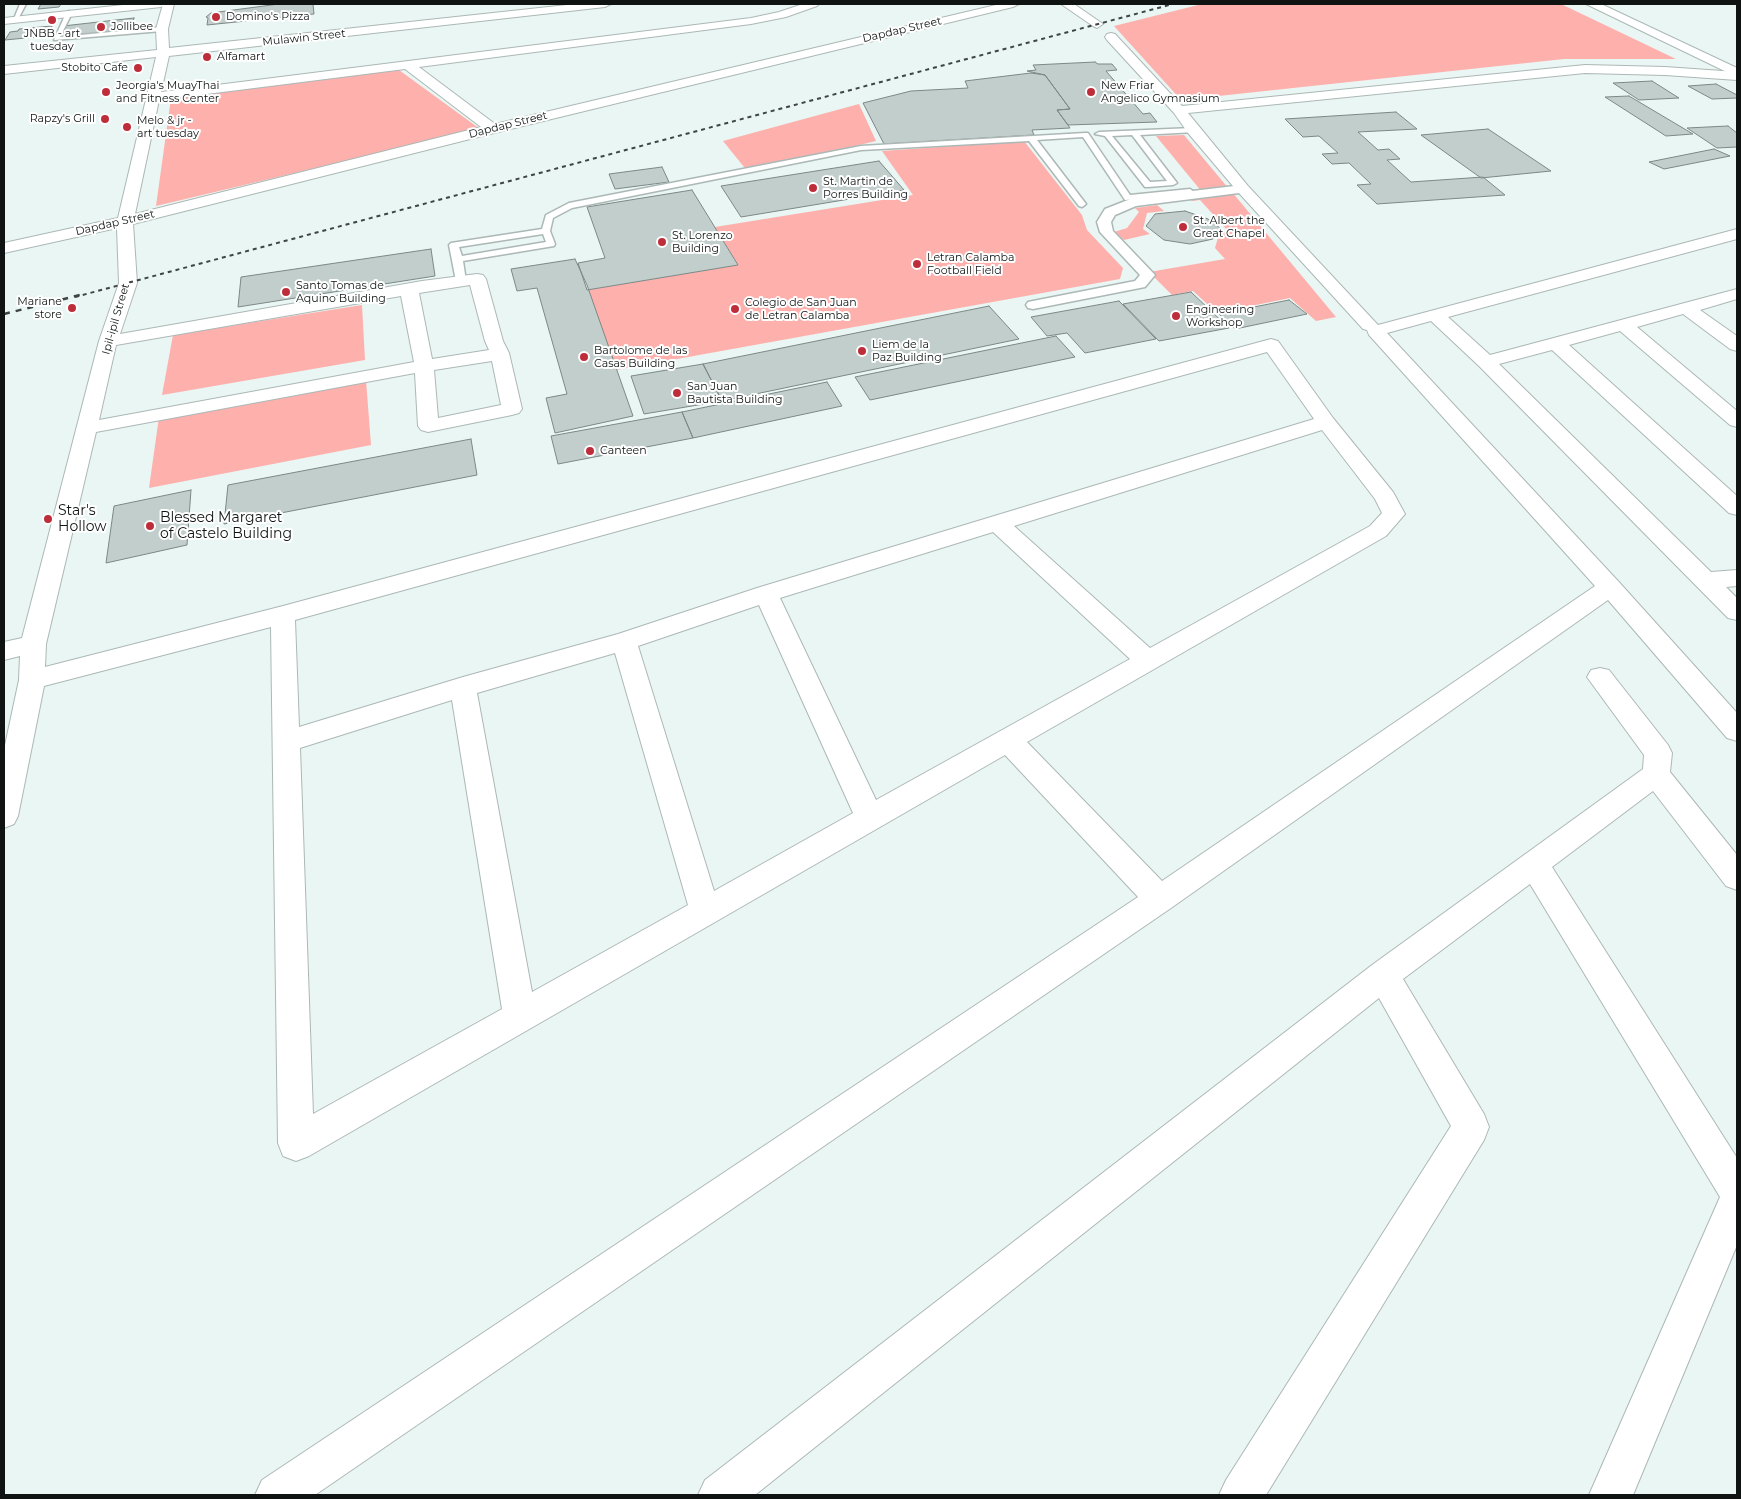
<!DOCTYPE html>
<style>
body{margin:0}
#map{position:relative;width:1741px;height:1499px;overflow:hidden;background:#e9f6f3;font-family:Montserrat,sans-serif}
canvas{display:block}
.frame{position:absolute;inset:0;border:5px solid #0f1413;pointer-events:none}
</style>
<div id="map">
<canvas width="1741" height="1499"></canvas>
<div class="frame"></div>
</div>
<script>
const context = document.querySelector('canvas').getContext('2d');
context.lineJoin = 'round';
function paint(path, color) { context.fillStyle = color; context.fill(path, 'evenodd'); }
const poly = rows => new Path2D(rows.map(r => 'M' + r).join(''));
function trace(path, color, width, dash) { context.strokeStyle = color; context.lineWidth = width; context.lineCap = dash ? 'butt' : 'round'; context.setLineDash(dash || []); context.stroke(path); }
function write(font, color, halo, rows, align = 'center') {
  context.font = font + ' Montserrat,sans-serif'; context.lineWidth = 4; context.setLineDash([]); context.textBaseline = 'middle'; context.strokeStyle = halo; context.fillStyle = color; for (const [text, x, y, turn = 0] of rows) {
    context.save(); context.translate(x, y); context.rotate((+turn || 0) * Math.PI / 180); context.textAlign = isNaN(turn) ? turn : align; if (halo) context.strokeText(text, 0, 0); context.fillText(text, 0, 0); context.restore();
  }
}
paint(poly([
 [1202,4,1561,4,1676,59,1564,59,1181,100,1114,26],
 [399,70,480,129,156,206,171,98],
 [859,104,876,141,763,168,744,167,723,141],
 [1184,135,1229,189,1202,192,1156,136],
 [1024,141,1082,215,1087,230,1123,268,1120,279,616,370,587,290,738,265,715,227,913,195,882,151],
 [1232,192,1336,317,1316,321,1290,298,1217,313,1193,291,1172,295,1149,272,1225,259,1215,248,1219,234,1228,231,1200,200,1192,201,1187,196],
 [1157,205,1164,211,1147,213,1143,229,1150,234,1124,240,1114,232,1127,228,1139,212,1135,208],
 [362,305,365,360,162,395,173,335],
 [366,380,371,445,149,488,159,417]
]), '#feb0ad');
const building = poly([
 [41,4,61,4,59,7,38,9,41,4],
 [279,4,313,4,314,14,207,25,208,18,206,17,211,13,279,4],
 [134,18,131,31,58,39,63,26,134,18],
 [52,26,46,36,5,40,10,32,18,31,19,29,52,26],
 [1095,62,1098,64,1112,64,1117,70,1106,71,1143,114,1150,113,1157,122,1068,125,1057,110,1070,109,1045,75,1027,71,1036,70,1033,65,1095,62],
 [1031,73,1045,75,1070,109,1057,110,1070,128,1032,130,1034,135,884,144,863,103,911,91,968,88,965,81,1031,73],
 [1652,81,1679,98,1639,100,1613,83,1652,81],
 [1716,84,1737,95,1737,98,1712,99,1688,86,1716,84],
 [1629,96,1693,134,1666,136,1605,97,1629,96],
 [1396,112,1417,129,1358,132,1378,150,1389,149,1400,159,1387,160,1411,182,1483,177,1505,195,1377,204,1357,185,1371,184,1349,163,1332,164,1322,154,1338,153,1319,136,1303,137,1285,119,1396,112],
 [1728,126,1737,133,1737,147,1717,148,1687,128,1728,126],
 [1488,129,1551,171,1481,178,1421,135,1488,129],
 [1714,149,1730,156,1664,169,1649,162,1714,149],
 [879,161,904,190,741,217,721,186,879,161],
 [662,167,669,182,615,189,609,174,662,167],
 [692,190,738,265,587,290,578,263,605,258,587,207,692,190],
 [1185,211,1208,219,1220,228,1213,239,1190,244,1164,240,1146,226,1155,214,1185,211],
 [431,249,435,276,238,307,241,277,431,249],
 [575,259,587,285,633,416,555,433,546,398,567,394,537,288,517,291,511,269,575,259],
 [1191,292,1229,328,1159,341,1123,304,1191,292],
 [1289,300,1307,314,1235,329,1219,314,1289,300],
 [1119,301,1156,339,1085,353,1067,333,1047,336,1031,317,1119,301],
 [989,306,1019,339,722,401,703,364,989,306],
 [1056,336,1075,357,870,400,855,377,1056,336],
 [703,364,722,401,644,414,631,376,703,364],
 [827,382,842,406,693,438,682,412,827,382],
 [682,412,693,438,558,464,551,436,682,412],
 [471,439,477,475,224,524,228,485,471,439],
 [191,490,187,545,106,563,114,506,191,490]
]);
paint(building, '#c1cecb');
trace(building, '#7c8885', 1);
const service = poly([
 [20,4,26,4,17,21,13,21,20,4],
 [69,11,72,13,60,37,162,27,165,29,162,31,54,40,66,13,69,11],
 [1193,128,1197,130,1196,132,1140,135,1177,183,1173,185,1148,187,1145,187,1105,136,1095,134,1099,132,1193,128],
 [1132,135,1167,181,1150,182,1112,136,1132,135],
 [1085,133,1088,133,1130,195,1190,189,1194,192,1190,195,1125,200,1083,137,1037,140,1086,204,1082,207,1079,206,1029,141,861,150,572,208,553,218,550,231,555,244,554,246,463,261,466,281,461,284,456,281,449,245,451,243,542,229,546,215,569,203,861,146,1085,133],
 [543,234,546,242,462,256,459,247,543,234]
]);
const pedestrian = poly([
 [1243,185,1249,189,1247,192,1136,206,1115,215,1111,222,1113,231,1155,275,1145,287,1033,309,1028,308,1026,305,1028,302,1033,301,1135,281,1140,275,1100,232,1097,222,1105,209,1133,198,1243,185]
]);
const minor = poly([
 [163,4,174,4,168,29,169,48,576,4,611,4,605,7,169,56,161,92,751,18,779,12,803,4,819,4,817,6,786,17,751,24,419,67,495,124,1000,4,1019,4,1013,7,494,133,133,224,137,283,120,334,422,281,477,274,483,275,486,279,503,341,509,353,522,409,519,413,512,415,428,432,421,430,418,426,415,373,96,432,46,644,45,667,283,606,1271,339,1278,341,1333,418,1393,492,1405,514,1386,536,1027,742,1162,881,1595,586,1369,335,1367,330,1363,329,1238,192,1188,133,1174,113,1107,40,1105,37,1107,34,1111,33,1115,34,1182,106,1585,65,1665,67,1737,72,1737,80,1665,75,1585,73,1188,113,1248,186,1378,325,1737,229,1737,239,1448,317,1490,355,1737,289,1737,299,1700,310,1737,336,1737,351,1730,349,1683,314,1637,327,1737,411,1737,427,1730,425,1620,331,1569,345,1737,496,1737,515,1729,513,1552,350,1499,364,1711,572,1737,570,1737,586,1726,587,1737,598,1737,620,1728,618,1479,366,1431,321,1387,333,1618,581,1737,713,1737,741,1727,738,1608,600,1171,908,315,1495,255,1495,262,1480,1138,897,1005,755,309,1156,296,1161,283,1156,278,1143,271,627,44,686,18,816,14,824,4,828,4,750,19,680,20,656,4,660,4,642,22,638,99,341,119,283,117,228,4,253,4,243,118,218,156,57,4,74,4,66,157,50,156,29,163,4],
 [405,69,481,127,135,214,159,100,405,69],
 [470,285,485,341,489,350,432,359,419,293,470,285],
 [401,296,414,362,99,420,116,345,401,296],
 [1267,352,1314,419,757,588,618,634,463,677,299,727,295,620,1267,352],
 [492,361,501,405,438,418,434,370,492,361],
 [1322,430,1375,499,1382,513,1370,526,1150,648,1014,526,1322,430],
 [993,532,1130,659,876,800,780,598,993,532],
 [759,605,853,813,714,891,638,646,759,605],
 [615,653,688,905,532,992,477,693,615,653],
 [452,700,502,1009,313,1114,300,748,452,700],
 [1061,4,1074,4,1103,24,1097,28,1093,26,1061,4],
 [1600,668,1609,670,1668,745,1672,753,1670,772,1737,855,1737,890,1726,886,1653,791,1552,867,1737,1158,1737,1245,1633,1495,1589,1495,1720,1197,1530,884,1403,979,1484,1114,1489,1127,1484,1140,1266,1495,1219,1495,1226,1480,1451,1126,1379,998,755,1495,698,1495,705,1480,1372,965,1643,769,1644,755,1587,677,1591,670,1600,668]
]);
const secondary = poly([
 [1586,4,1601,4,1737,68,1737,77,1586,4]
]);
const primary = poly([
 [132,4,167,4,161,7,4,24,4,18,132,4]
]);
trace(service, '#acb8b6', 3);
trace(pedestrian, '#acb8b6', 3);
trace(minor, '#acb8b6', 2);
trace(secondary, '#acb8b6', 2);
trace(primary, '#acb8b6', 2);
paint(service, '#fff');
paint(pedestrian, '#fff');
paint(minor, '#fff');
paint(secondary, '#fff');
paint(primary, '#fff');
trace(poly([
 [75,297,1173,4]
]), '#3f4544', 2, [4, 4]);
trace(poly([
 [4,314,80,295]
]), '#3f4544', 2.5, [6, 6]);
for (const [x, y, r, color] of [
 [216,17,5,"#be2d3a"],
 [52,20,5,"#be2d3a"],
 [101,27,5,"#be2d3a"],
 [207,57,5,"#be2d3a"],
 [138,68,5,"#be2d3a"],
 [106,92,5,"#be2d3a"],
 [1091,92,5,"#be2d3a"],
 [105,119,5,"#be2d3a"],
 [127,127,5,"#be2d3a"],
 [813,188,5,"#be2d3a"],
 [1183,227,5,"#be2d3a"],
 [662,242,5,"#be2d3a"],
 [917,264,5,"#be2d3a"],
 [286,292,5,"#be2d3a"],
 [72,308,5,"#be2d3a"],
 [735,309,5,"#be2d3a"],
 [1176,316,5,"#be2d3a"],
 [862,351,5,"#be2d3a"],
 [584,357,5,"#be2d3a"],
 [677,393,5,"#be2d3a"],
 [590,451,5,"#be2d3a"],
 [48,519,5,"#be2d3a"],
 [150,526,5,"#be2d3a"]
]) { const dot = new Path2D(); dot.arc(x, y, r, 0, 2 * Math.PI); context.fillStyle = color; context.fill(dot); trace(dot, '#fff', 2); }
write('11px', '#0f1413', '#fff', [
 ["Domino's Pizza",226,17],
 ["Jollibee",111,27],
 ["JNBB - art",52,34,"center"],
 ["tuesday",52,47,"center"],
 ["Alfamart",217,57],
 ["Stobito Cafe",128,68,"right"],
 ["Jeorgia's MuayThai",116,86],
 ["and Fitness Center",116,99],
 ["New Friar",1101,86],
 ["Angelico Gymnasium",1101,99],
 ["Rapzy's Grill",95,119,"right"],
 ["Melo & jr -",137,121],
 ["art tuesday",137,134],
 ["St. Martin de",823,182],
 ["Porres Building",823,195],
 ["St. Albert the",1193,221],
 ["Great Chapel",1193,234],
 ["St. Lorenzo",672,236],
 ["Building",672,249],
 ["Letran Calamba",927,258],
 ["Football Field",927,271],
 ["Santo Tomas de",296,286],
 ["Aquino Building",296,299],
 ["Mariane",62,302,"right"],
 ["store",62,315,"right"],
 ["Colegio de San Juan",745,303],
 ["de Letran Calamba",745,316],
 ["Engineering",1186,310],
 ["Workshop",1186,323],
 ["Liem de la",872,345],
 ["Paz Building",872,358],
 ["Bartolome de las",594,351],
 ["Casas Building",594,364],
 ["San Juan",687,387],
 ["Bautista Building",687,400],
 ["Canteen",600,451]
], 'left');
write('11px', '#0f1413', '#fff', [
 ["Dapdap Street",902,30,-13],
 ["Mulawin Street",304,38,-6],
 ["Dapdap Street",508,125,-14],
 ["Dapdap Street",115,223,-13],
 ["Ipil-ipil Street",116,319,-74]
]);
write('14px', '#0f1413', '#fff', [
 ["Star's",58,511],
 ["Hollow",58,527],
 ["Blessed Margaret",160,518],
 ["of Castelo Building",160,534]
], 'left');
</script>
